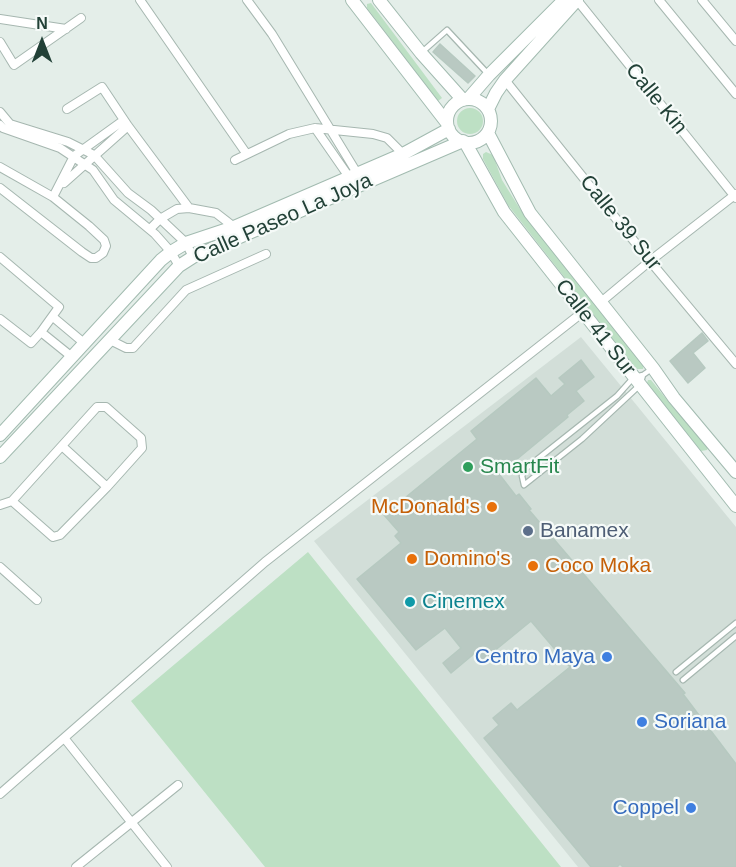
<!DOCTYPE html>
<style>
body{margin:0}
#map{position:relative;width:736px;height:867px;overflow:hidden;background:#e4eee9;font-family:Arial,sans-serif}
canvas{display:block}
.north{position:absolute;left:12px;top:12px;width:60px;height:60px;-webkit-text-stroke:4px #f5faf8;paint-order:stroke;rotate:0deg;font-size:16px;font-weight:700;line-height:24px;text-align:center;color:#224137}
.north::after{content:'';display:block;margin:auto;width:21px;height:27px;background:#224137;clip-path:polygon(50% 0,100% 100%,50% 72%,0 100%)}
</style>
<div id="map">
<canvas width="736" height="867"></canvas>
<div class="north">N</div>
</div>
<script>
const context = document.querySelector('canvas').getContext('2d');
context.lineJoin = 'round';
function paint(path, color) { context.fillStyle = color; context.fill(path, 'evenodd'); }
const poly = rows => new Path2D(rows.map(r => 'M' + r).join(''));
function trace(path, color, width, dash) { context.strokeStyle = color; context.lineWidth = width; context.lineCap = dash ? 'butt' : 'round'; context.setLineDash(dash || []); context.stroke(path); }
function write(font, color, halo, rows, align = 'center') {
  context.font = font + ' Arial,sans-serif'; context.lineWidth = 4.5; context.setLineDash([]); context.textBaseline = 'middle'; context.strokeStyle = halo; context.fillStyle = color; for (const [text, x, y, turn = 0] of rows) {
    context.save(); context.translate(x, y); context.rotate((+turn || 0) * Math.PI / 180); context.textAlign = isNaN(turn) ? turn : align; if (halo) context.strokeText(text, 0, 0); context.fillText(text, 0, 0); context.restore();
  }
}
paint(poly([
 [581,337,736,527,736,867,578,867,314,541]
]), '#d2ded8');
paint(poly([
 [371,3,442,98,438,101,367,8,367,4],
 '457 121a13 13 0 1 1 26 0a13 13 0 1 1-26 0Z',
 [486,152,493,155,502,180,520,209,644,364,643,369,636,369,508,205,483,159,483,154],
 [648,380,651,380,676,411,692,427,708,447,707,450,701,451,647,383],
 [308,552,561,867,265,867,131,701]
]), '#bde0c4');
const building = poly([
 [440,44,475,76,468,83,433,52,440,44],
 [702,333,708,341,693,353,705,368,688,383,670,361,702,333],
 [581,360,594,377,576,391,584,401,567,415,568,417,499,474,516,496,519,494,531,509,529,510,685,693,683,694,736,764,736,867,623,867,620,864,617,867,591,867,484,738,499,725,493,718,511,703,517,710,570,667,531,621,482,661,475,653,451,673,443,663,461,648,445,628,416,650,357,579,401,543,395,536,399,532,384,515,477,439,471,431,536,378,551,396,565,384,559,378,581,360]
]);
paint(building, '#b9c9c2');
trace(building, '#b6c9c0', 1.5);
const lane = poly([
 [421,53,447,30,489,75],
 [643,375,640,385,582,439,524,485,522,476,525,469,617,396,634,377,643,375,653,368],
 [676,672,736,623],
 [683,680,736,636]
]);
const street = poly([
 [140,0,246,153],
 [247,0,272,34,357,173],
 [577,0,736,198],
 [659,0,736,94],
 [702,0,736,41],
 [0,19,66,29],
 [0,42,14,65,81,18],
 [505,80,650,261,736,364],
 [67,109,102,87,128,126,189,208],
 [0,112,10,124,68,142,94,155,128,193,151,210,186,243,193,257],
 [0,125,3,128,60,148,93,170,114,200,155,234,171,252,179,266],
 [315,128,349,177],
 [235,160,289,134,315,128,373,134,387,138,403,154],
 [0,167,53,197,89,226,104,240,106,246,103,253,96,258,91,258,82,252,0,188],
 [64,183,128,126],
 [53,197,74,156,124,120],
 [150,229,160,219,177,209,189,208,216,213,234,227],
 [0,257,59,307,41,332,31,343,0,319],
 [601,302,650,261,736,194],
 [53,317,84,343],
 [41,332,72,357],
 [110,340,126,348,133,348,186,290,266,254],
 [62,446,107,487],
 [0,505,12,501,97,407,106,407,141,438,142,448,107,487,60,535,53,537,12,501],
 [0,567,37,600],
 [65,739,167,867],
 [0,794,265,562,583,312],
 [76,867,178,785]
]);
const secondary = poly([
 [352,0,447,123],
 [379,0,421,53,463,100],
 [469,98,489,75,564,0],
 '447 121a22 22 0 1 1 44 0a22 22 0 1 1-44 0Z',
 [488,109,496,93,505,80,577,0],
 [488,133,530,213,653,368,674,398,736,472],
 [465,142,504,212,736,506],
 [0,435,161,260,171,252,186,243,234,227,403,154,449,129],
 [0,457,179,266,193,257,463,141]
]);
trace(lane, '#a6b7b0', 7);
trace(street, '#a6b7b0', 10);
trace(secondary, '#a2bbb0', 14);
trace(lane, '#fff', 4.5);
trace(street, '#fff', 8);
trace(secondary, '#fff', 12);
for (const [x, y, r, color] of [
 [468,467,6,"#2e9e5b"],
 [492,507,6,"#e8710a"],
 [528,531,6,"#5c6f8a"],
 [412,559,6,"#e8710a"],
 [533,566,6,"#e8710a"],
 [410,602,6,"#0f9aa8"],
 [607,657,6,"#3f7fe0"],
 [642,722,6,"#3f7fe0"],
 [691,808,6,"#3f7fe0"]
]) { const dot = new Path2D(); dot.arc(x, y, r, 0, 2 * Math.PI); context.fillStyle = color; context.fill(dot); trace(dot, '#f5faf8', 2); }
write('21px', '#224137', '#f5faf8', [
 ["Calle Kin",656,99,51],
 ["Calle Paseo La Joya",283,219,-24],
 ["Calle 39 Sur",620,223,51],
 ["Calle 41 Sur",595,328,52]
]);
write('21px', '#27864d', '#f5faf8', [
 ["SmartFit",480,467]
], 'left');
write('21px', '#c56008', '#f5faf8', [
 ["McDonald's",480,507,"right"],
 ["Domino's",424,559],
 ["Coco Moka",545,566]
], 'left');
write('21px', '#4e5e75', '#f5faf8', [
 ["Banamex",540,531]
], 'left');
write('21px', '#0d838f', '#f5faf8', [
 ["Cinemex",422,602]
], 'left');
write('21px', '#366cbe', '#f5faf8', [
 ["Centro Maya",595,657],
 ["Soriana",654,722,"left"],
 ["Coppel",679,808]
], 'right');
</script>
